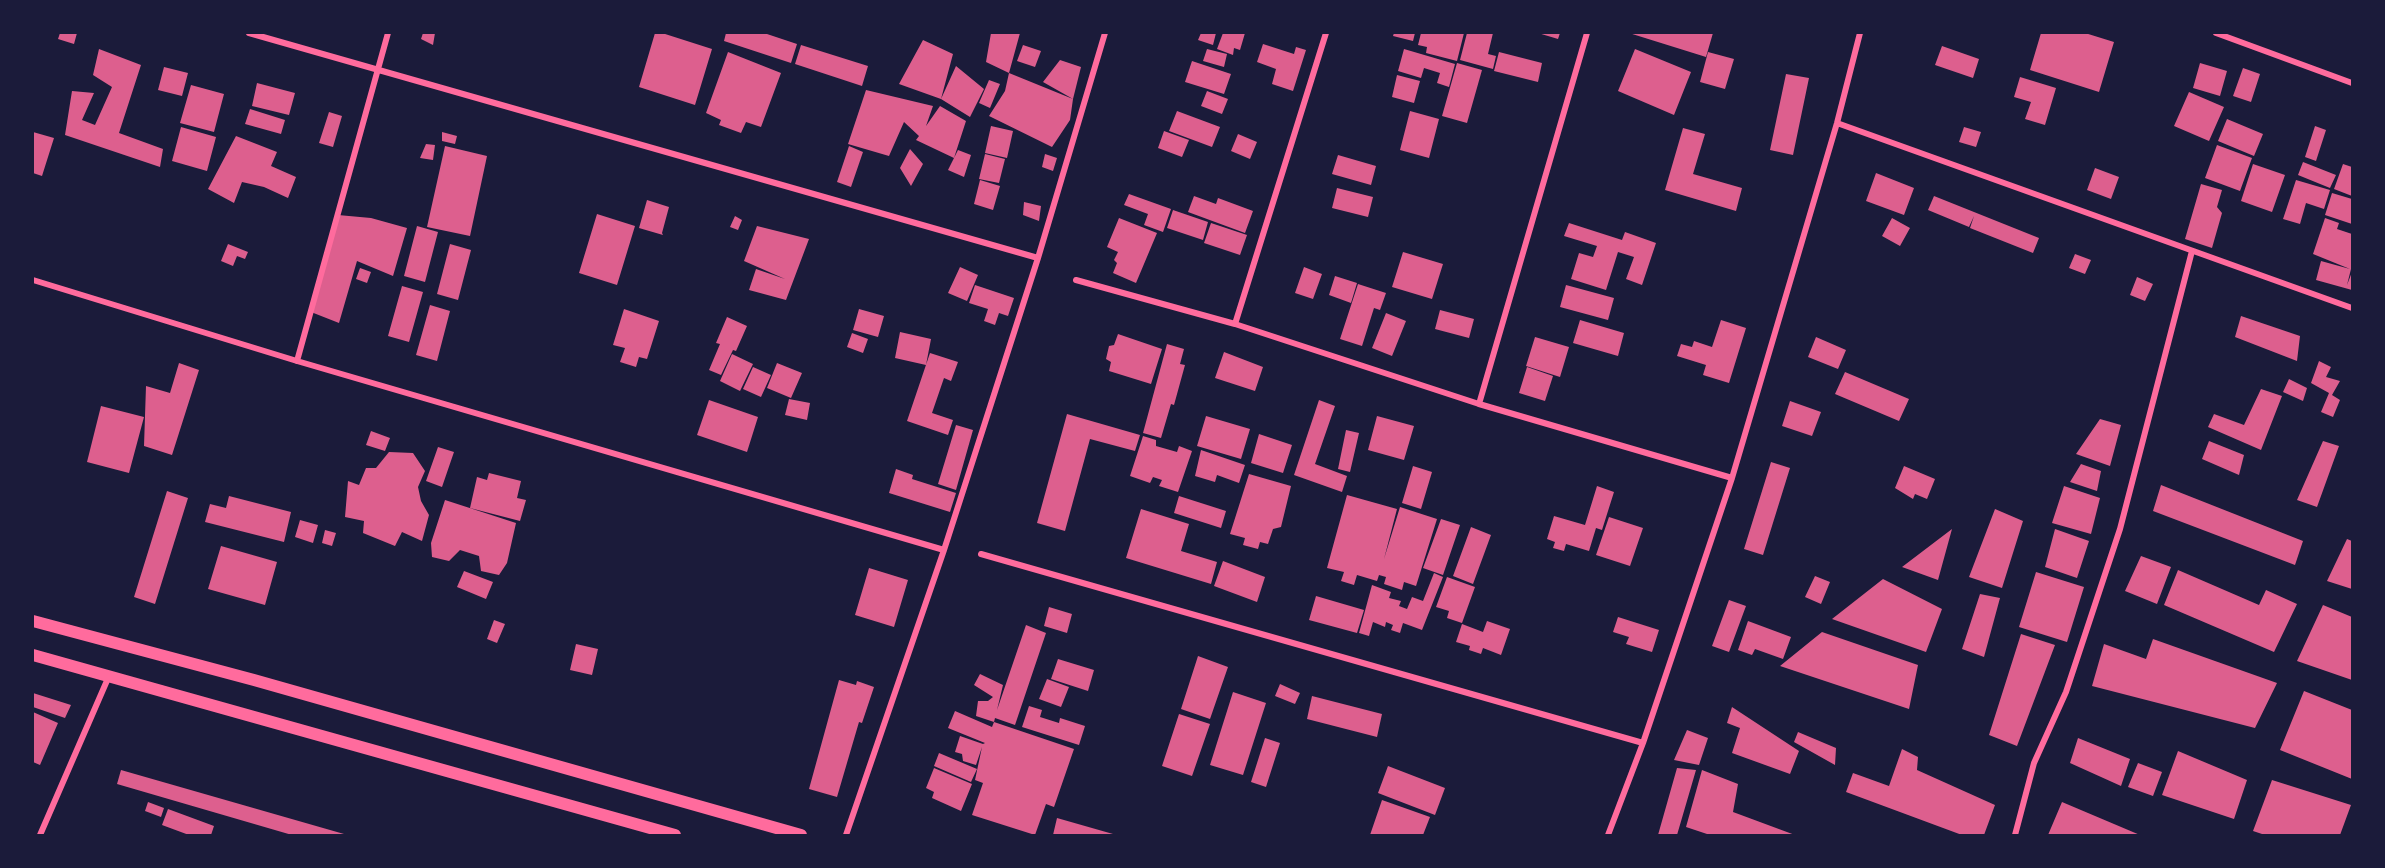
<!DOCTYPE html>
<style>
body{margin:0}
#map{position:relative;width:2385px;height:868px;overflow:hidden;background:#1b1b3a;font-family:"Work Sans",sans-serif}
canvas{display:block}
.frame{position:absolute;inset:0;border:34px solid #1b1b3a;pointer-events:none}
</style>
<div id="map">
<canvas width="2385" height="868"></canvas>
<div class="frame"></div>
</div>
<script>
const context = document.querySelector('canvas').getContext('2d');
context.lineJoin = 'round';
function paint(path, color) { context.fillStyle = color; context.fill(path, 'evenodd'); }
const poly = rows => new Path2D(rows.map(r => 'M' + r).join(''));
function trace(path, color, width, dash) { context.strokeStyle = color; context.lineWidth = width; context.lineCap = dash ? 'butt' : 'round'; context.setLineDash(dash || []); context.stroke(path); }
paint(poly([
 [60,33,77,33,74,44,58,39],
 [423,33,435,33,433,45,421,39],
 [655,33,662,33,712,49,695,105,639,87],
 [726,33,764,33,797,44,791,63,724,41],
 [991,33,1020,33,1009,73,986,62],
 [1201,33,1216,33,1213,45,1198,40],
 [1223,33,1245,33,1240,50,1234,48,1233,55,1217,49],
 [1394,33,1415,33,1413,41,1393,36],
 [1421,33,1464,33,1457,61,1426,53,1427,47,1418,45],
 [1467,33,1493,33,1488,54,1496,56,1493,69,1460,60],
 [1538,33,1560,33,1558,39],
 [1629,33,1713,33,1706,57],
 [2041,33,2085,33,2114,42,2099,92,2030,70],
 [923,40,953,54,941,99,899,84],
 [1263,44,1294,54,1296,47,1306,50,1293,91,1272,84,1276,69,1257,62],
 [801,45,868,66,862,86,795,64],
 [1023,45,1041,51,1035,67,1017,61],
 [1942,46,1979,59,1973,78,1935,65],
 [99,49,141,65,119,133,163,149,160,167,65,135,72,91,94,93,82,120,95,125,112,87,93,75],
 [1207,49,1227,54,1224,67,1203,61],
 [1404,49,1455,64,1449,87,1437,83,1440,73,1424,68,1421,78,1398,71],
 [1635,49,1691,72,1674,115,1618,91],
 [728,52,781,73,761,127,746,122,741,133,719,125,721,120,706,113],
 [1499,52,1542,63,1538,82,1494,71],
 [1708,52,1734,59,1725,89,1700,82],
 [1060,60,1081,67,1073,99,1043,82],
 [1192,61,1231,74,1224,94,1185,82],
 [1457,63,1482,70,1467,123,1442,116],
 [2200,63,2227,71,2220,96,2193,88],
 [956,66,984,89,970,117,941,99],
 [164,67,188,73,182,96,158,90],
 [2243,68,2260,74,2251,102,2233,96],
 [1009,73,1073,99,1070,120,1052,147,989,116,1005,91],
 [1786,74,1809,78,1793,155,1770,150],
 [1397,75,1420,81,1414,103,1392,97],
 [2020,77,2056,88,2045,125,2025,119,2031,102,2014,97],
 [989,80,1000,84,990,108,979,103],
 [257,83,295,93,289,115,252,106],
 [191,85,224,94,214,132,180,123],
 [866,90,933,106,926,126,940,106,966,121,954,158,916,140,919,136,904,122,889,156,848,144],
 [1207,91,1228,99,1222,114,1201,106],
 [2189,92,2224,107,2209,141,2174,126],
 [250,109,285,120,281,134,245,124],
 [1177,111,1220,127,1212,147,1169,131],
 [1410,111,1439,119,1429,158,1400,150],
 [329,112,342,116,333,147,319,143],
 [2227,119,2263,134,2254,156,2218,141],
 [991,126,1013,131,1007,158,985,153],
 [2315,126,2326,130,2316,161,2305,157],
 [181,127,216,137,207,171,172,161],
 [1964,127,1981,132,1976,147,1959,142],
 [1683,128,1705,134,1693,174,1742,188,1736,211,1665,190],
 [1164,131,1189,140,1182,157,1158,148],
 [33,132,54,138,42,176,33,173],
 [442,132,457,136,455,144,442,141],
 [1238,134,1257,142,1250,159,1231,151],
 [236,136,277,152,271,166,296,177,288,198,264,187,242,182,234,203,208,189],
 [426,144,435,145,433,160,420,158],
 [2217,145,2252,158,2240,191,2205,178],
 [445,146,487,156,470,236,427,227],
 [849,146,863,152,851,187,837,182],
 [910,149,923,164,911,186,900,168],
 [958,150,971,155,964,177,948,170],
 [985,154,1005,159,999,183,979,179],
 [1045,154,1057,158,1053,171,1042,167],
 [1338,155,1376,166,1371,185,1332,174],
 [2303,162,2336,175,2330,188,2298,175],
 [2253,164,2285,175,2272,212,2241,201],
 [2343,164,2352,167,2352,196,2334,189],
 [2095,168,2119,177,2111,199,2087,190],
 [1876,173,1914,188,1904,215,1866,201],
 [980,180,1000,186,993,210,974,204],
 [2296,180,2330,190,2324,209,2306,203,2300,224,2283,219],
 [2201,184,2222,190,2217,207,2222,213,2212,248,2185,239],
 [1337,188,1373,197,1368,217,1332,208],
 [2332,193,2352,199,2352,224,2325,215],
 [1129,194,1171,209,1163,232,1144,225,1148,214,1124,205],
 [1194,196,1216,204,1218,198,1253,211,1245,233,1188,212],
 [1934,196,2039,238,2033,253,1970,228,1974,216,1969,227,1928,210],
 [647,200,669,207,662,233,663,235,639,228],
 [1024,202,1041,206,1039,221,1023,215],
 [1173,210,1208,222,1203,240,1167,228],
 [597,214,635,226,617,285,579,273],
 [338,215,371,218,407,228,393,276,357,261,339,323,311,312],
 [735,216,742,220,738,230,730,227],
 [1119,218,1157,233,1136,283,1113,273,1117,263,1114,260,1118,252,1107,247],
 [1892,218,1910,228,1900,246,1882,236],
 [2325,218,2339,223,2337,229,2352,234,2352,265,2347,285,2352,272,2352,290,2316,280,2321,261,2350,269,2313,254],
 [1211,223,1247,235,1240,255,1204,243],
 [1569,223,1622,240,1625,232,1656,243,1642,285,1626,279,1634,257,1618,252,1606,290,1571,279,1579,253,1593,257,1597,246,1564,236],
 [417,226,438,232,425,282,404,276],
 [757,226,809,239,786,300,749,290,756,269,785,279,744,261],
 [228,244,248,252,245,259,237,256,233,266,221,261],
 [450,244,471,250,458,300,437,294],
 [1403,252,1443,264,1432,299,1392,287],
 [2075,254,2091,260,2085,274,2069,268],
 [960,267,978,275,967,301,948,293],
 [1304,267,1322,274,1313,299,1295,293],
 [360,268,371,272,367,283,356,279],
 [1335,276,1357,283,1351,303,1329,295],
 [2137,277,2153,284,2145,301,2130,295],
 [1358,284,1386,293,1380,310,1374,308,1362,346,1340,339],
 [975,285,1014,298,1008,316,999,313,995,325,984,321,988,309,969,303],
 [1566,285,1614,298,1608,320,1560,307],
 [402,286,423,292,409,342,388,336],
 [430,305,450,311,437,361,416,355],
 [624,309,659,321,647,359,639,357,636,367,620,362,625,348,613,345],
 [859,309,884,316,878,337,853,330],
 [1440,310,1474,319,1469,338,1435,329],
 [1386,313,1406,321,1392,356,1372,348],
 [2241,316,2300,336,2297,361,2235,337],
 [727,317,747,326,736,351,733,350,721,375,709,370,720,344,716,343],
 [1580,320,1624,333,1618,356,1573,343],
 [1721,320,1746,328,1729,383,1703,375,1706,365,1677,356,1681,344,1692,347,1694,341,1712,347],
 [900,332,931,339,926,365,895,358],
 [852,333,868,339,863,353,847,347],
 [1118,334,1162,349,1151,384,1109,371,1111,362,1106,359,1109,346,1114,345],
 [1535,337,1569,347,1560,377,1526,366],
 [1816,337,1846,350,1838,369,1808,357],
 [1167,344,1184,349,1180,364,1185,365,1174,405,1171,404,1161,438,1143,433],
 [1224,352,1263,367,1255,391,1215,378],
 [930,353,958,362,951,381,944,378,932,413,953,420,948,435,907,421],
 [732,354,753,364,740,391,720,381],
 [2319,361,2331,367,2326,377,2340,381,2332,395,2340,400,2333,417,2321,412,2329,393,2311,383],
 [179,363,199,370,172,455,144,446,146,386,170,393],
 [777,363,802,373,791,398,767,388],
 [753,367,771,375,761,397,743,389],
 [1527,367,1553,376,1545,401,1519,393],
 [1845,372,1909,399,1899,421,1835,394],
 [2289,379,2307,388,2303,401,2283,392],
 [2261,389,2282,396,2261,450,2208,427,2214,414,2244,425],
 [789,399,810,403,807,420,785,415],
 [709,400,758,417,747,452,697,435],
 [1319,400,1335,406,1315,464,1347,476,1342,492,1294,475],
 [1790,401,1821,412,1812,436,1782,426],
 [101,406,144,417,129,473,87,462],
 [1067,414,1140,435,1135,451,1090,439,1065,531,1037,523],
 [1206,416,1250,429,1241,459,1197,446],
 [1377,416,1414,426,1404,460,1368,450],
 [2100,419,2121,425,2110,466,2076,454],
 [956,425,973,430,956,490,938,484],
 [1346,430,1359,433,1350,472,1338,469],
 [371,431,390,438,385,451,366,445],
 [1259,434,1292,445,1283,473,1251,463],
 [1143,436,1156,440,1156,446,1177,452,1179,446,1192,451,1178,492,1159,486,1162,480,1153,477,1150,483,1130,476],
 [2209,441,2244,455,2239,475,2202,459],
 [2323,441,2339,446,2317,507,2297,500],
 [438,447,454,452,442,487,426,481],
 [1201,450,1245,465,1239,483,1217,475,1215,482,1195,476],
 [389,452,413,453,425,471,418,487,421,501,429,515,422,541,402,532,395,546,363,533,364,521,345,517,348,481,359,485,366,468,376,468],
 [1771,462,1790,468,1763,555,1744,549],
 [2081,464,2101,471,2097,491,2070,482],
 [1413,466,1432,472,1421,509,1402,503],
 [1904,466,1935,479,1927,499,1915,494,1913,499,1895,488],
 [896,469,913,475,912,479,956,493,950,512,889,493],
 [489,473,521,481,517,498,526,500,520,521,470,508,477,477,487,480],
 [1249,474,1291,486,1281,527,1273,529,1268,544,1260,542,1258,549,1243,545,1245,538,1230,534],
 [2161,485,2303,541,2295,565,2153,511],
 [1597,486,1614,492,1602,530,1596,528,1589,551,1566,544,1564,551,1553,548,1555,542,1547,539,1554,516,1585,525],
 [2064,486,2100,498,2091,534,2052,523],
 [167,491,188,498,155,604,134,597],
 [1347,495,1397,509,1384,559,1400,507,1437,519,1416,586,1404,582,1402,590,1384,584,1386,577,1379,575,1377,581,1357,575,1354,585,1341,581,1344,572,1327,568],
 [229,496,291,512,284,542,205,522,210,504,226,508],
 [1179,496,1226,511,1221,528,1174,513],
 [445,500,516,523,507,563,499,575,481,571,479,556,460,550,449,561,432,557,431,543],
 [1141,509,1189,524,1181,551,1217,562,1211,584,1126,558],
 [1995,509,2023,521,2002,588,1969,577],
 [1609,517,1643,528,1630,566,1596,555],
 [1441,519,1460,525,1443,575,1423,568],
 [300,520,318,525,313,543,295,537],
 [1471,527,1491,535,1473,584,1453,576],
 [1952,529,1938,580,1902,567],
 [2055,529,2089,541,2077,578,2045,567],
 [325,530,336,533,332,546,322,543],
 [2347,539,2352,541,2352,589,2327,581],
 [221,546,277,562,265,605,208,589],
 [2141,556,2171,567,2157,604,2125,591],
 [1223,561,1265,577,1257,602,1214,586],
 [869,568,908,580,894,627,855,615],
 [2178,570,2259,605,2266,590,2297,604,2274,652,2164,605],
 [464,571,493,582,486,599,457,587],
 [2036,572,2084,587,2067,642,2019,627],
 [1434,573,1443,577,1422,630,1403,623,1400,633,1391,630,1393,625,1386,622,1385,627,1373,622,1369,636,1359,633,1372,585,1391,592,1389,598,1401,601,1399,606,1407,609,1412,597,1423,601],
 [1815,576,1830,582,1821,604,1805,597],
 [1447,577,1475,587,1462,623,1447,618,1449,611,1436,607],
 [1883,579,1942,609,1926,652,1832,619],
 [1980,594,2000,598,1984,657,1962,649],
 [1316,596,1364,610,1357,633,1309,620],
 [1729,600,1746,606,1729,652,1712,646],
 [2323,605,2352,617,2352,680,2297,661],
 [1049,607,1072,614,1067,633,1044,626],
 [1618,617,1659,630,1652,652,1626,644,1629,637,1613,632],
 [494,620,505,624,497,643,487,639],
 [1487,621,1510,629,1501,655,1483,648,1481,654,1469,650,1470,646,1456,642,1462,624,1483,632],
 [1748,621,1791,637,1783,659,1755,649,1752,655,1738,650],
 [1026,625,1046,633,1015,725,995,718,994,722,1074,749,1054,807,1046,804,1035,835,972,815,983,783,975,780,982,747,976,765,963,761,962,754,955,752,960,736,983,744,985,743,948,728,955,711,992,727,994,722,976,716,978,701,988,701,993,697,974,685,980,674,1003,685,997,710],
 [1822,632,1918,665,1909,709,1780,666],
 [2021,634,2055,645,2017,746,1989,735],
 [2153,639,2277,683,2255,728,2092,686,2104,644,2146,659],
 [576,644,598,649,592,675,570,670],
 [1198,656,1228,667,1210,719,1181,709],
 [1058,659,1094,670,1088,691,1051,679],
 [1047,679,1069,687,1061,707,1039,699],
 [839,680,856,685,857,681,874,687,862,723,859,722,837,797,809,789],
 [1280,684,1300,693,1295,704,1275,696],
 [2304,691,2352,710,2352,779,2280,750],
 [1233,692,1266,703,1243,775,1210,765],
 [33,693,71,705,65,718,33,707],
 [1312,696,1382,714,1377,737,1307,719],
 [1029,706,1042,710,1040,717,1059,723,1060,718,1085,726,1079,745,1022,727],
 [1732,707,1799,751,1790,774,1732,753,1740,728,1727,723],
 [33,712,58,723,40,765,33,762],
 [1179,714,1210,724,1192,776,1162,766],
 [1687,730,1708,738,1699,765,1674,760],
 [1798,732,1836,748,1835,765,1794,742],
 [1265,738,1280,743,1266,787,1251,782],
 [2078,738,2130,759,2121,786,2070,763],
 [1902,749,1918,757,1917,770,1995,805,1984,835,1962,835,1846,792,1853,773,1889,786],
 [2178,751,2247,780,2234,819,2162,795],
 [939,753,977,769,971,782,934,766],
 [2138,763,2162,772,2153,796,2128,787],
 [1388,766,1445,788,1435,815,1378,793],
 [934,768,972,784,961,811,932,798,934,792,926,788],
 [1677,768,1696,770,1677,835,1658,835],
 [121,770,344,834,344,835,292,835,117,784],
 [1702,770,1738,784,1733,812,1795,835,1710,835,1686,827],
 [2272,780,2351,805,2340,835,2265,835,2253,831],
 [1382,800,1430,817,1423,835,1370,835],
 [148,802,164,808,161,817,145,811],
 [2062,802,2140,835,2048,835],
 [168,809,214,826,211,835,189,835,162,825],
 [1057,818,1113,834,1113,835,1053,835]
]), '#dd5f8e');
trace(poly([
 [249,33,1038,258],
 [2216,33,2352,83],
 [1837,123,2352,308],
 [33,280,297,361,944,550],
 [1076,280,1235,324,1479,404,1732,478],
 [1235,324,1326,33],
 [297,361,388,33],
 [1479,404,1587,33],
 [981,554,1643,743],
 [40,835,109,676],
 [846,835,944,550,1038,258,1105,33],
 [1608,835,1643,743,1732,478,1837,123,1860,33],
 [2015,835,2034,763,2066,692,2120,529,2192,251]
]), '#ff6b9d', 6);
trace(poly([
 [33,621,254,680,801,835],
 [33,655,675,835]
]), '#ff6b9d', 12);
</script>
